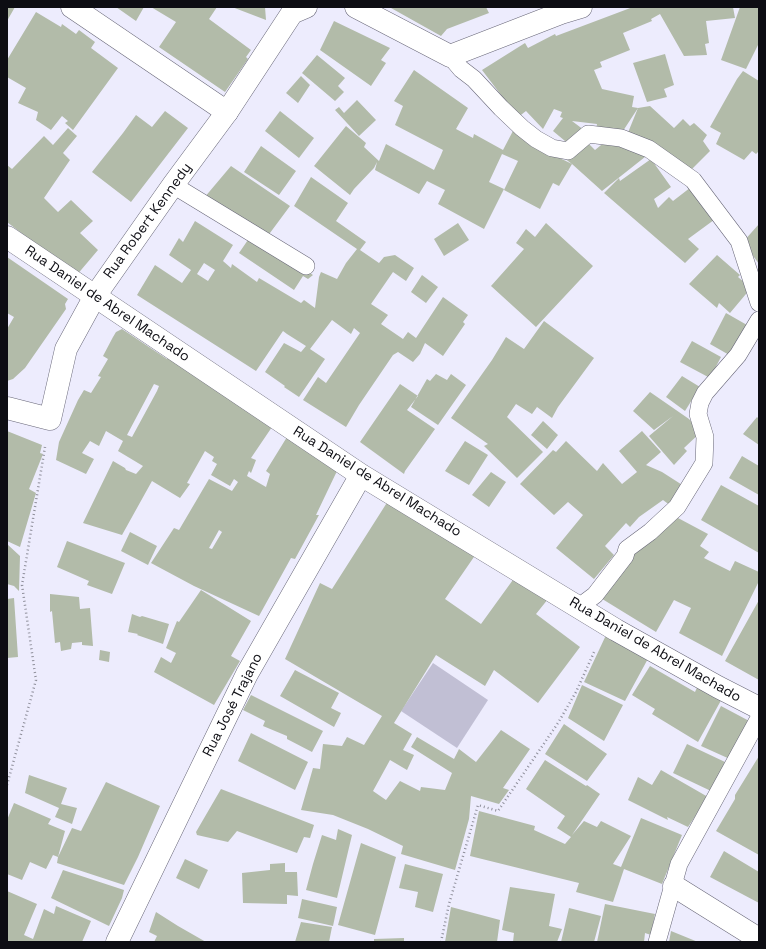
<!DOCTYPE html>
<meta charset="utf-8">
<style>
body{margin:0}
#map{position:relative;width:766px;height:949px;overflow:hidden;background:#edecfd;font-family:"Space Grotesk",sans-serif}
canvas{display:block}
.frame{position:absolute;inset:0;border:8px solid #0d0d13;pointer-events:none}
</style>
<div id="map">
<canvas width="766" height="949"></canvas>
<div class="frame"></div>
</div>
<script>
const context = document.querySelector('canvas').getContext('2d');
context.lineJoin = 'round';
function paint(path, color) { context.fillStyle = color; context.fill(path, 'evenodd'); }
const poly = rows => new Path2D(rows.map(r => 'M' + r).join(''));
function trace(path, color, width, dash) { context.strokeStyle = color; context.lineWidth = width; context.lineCap = dash ? 'butt' : 'round'; context.setLineDash(dash || []); context.stroke(path); }
function write(font, color, halo, rows, align = 'center') {
  context.font = font + ' "Space Grotesk",sans-serif'; context.lineWidth = 3; context.setLineDash([]); context.textBaseline = 'middle'; context.strokeStyle = halo; context.fillStyle = color; for (const [text, x, y, turn = 0] of rows) {
    context.save(); context.translate(x, y); context.rotate((+turn || 0) * Math.PI / 180); context.textAlign = isNaN(turn) ? turn : align; if (halo) context.strokeText(text, 0, 0); context.fillText(text, 0, 0); context.restore();
  }
}
paint(poly([
 [433,663,488,700,457,748,401,711]
]), '#c1bfd4');
paint(poly([
 [7,7,15,7,7,21],
 [116,7,144,7,136,21],
 [151,7,217,7,209,19,251,50,246,57,248,59,225,92,159,47,176,22],
 [232,7,265,7,266,20],
 [393,7,486,7,489,13,447,29,441,36,391,8],
 [633,7,733,7,735,18,706,21,709,43,705,44,707,55,684,56,660,14,651,19,652,21,623,33,630,50,600,62,602,67,594,70,602,89,634,96,632,107,638,108,650,106,674,128,683,119,690,126,694,123,707,135,703,141,710,151,687,174,627,135,638,108,621,134,596,129,597,124,572,121,584,130,571,146,553,131,563,118,560,117,562,112,554,109,543,129,526,111,517,118,498,98,501,95,482,70,525,43,528,48,555,34,556,36],
 [740,7,759,7,759,43,746,69,721,60],
 [36,12,61,27,62,24,76,34,79,30,95,42,91,48,118,68,73,130,65,123,68,121,62,116,51,130,36,120,38,112,18,103,26,88,7,77,7,60],
 [334,21,390,48,381,60,386,63,371,86,320,50],
 [665,54,674,85,664,89,667,97,647,102,633,63],
 [317,55,345,78,338,86,344,92,335,101,302,73],
 [414,70,468,108,456,129,473,138,474,134,503,150,514,129,529,143,572,164,564,158,586,141,595,150,606,141,650,153,602,191,572,164,559,186,553,183,540,209,504,190,518,161,502,154,489,182,504,189,484,229,438,204,445,190,427,181,419,194,375,170,377,162,374,168,354,189,350,195,314,166,346,126,366,143,364,147,379,161,386,144,434,170,441,155,443,150,395,125,403,106,394,101],
 [743,71,759,81,759,151,756,154,752,151,744,160,716,144,721,133,710,127,737,79],
 [301,76,310,85,298,103,286,93],
 [357,100,376,120,359,136,335,110,339,107,344,113],
 [165,111,188,128,131,202,92,172,123,133,136,115,152,127],
 [280,111,314,138,299,158,265,131],
 [68,128,77,136,63,153,70,160,44,198,58,212,71,200,93,221,80,233,98,250,76,276,7,222,7,165,12,169,44,136,53,145],
 [261,146,296,171,279,195,244,172],
 [651,159,671,187,654,199,658,208,669,197,673,201,695,184,718,217,688,239,699,249,685,263,604,193,619,178,620,181],
 [231,166,290,206,267,237,204,198],
 [311,177,348,203,336,221,366,242,360,250,379,263,384,257,395,255,414,268,406,281,393,272,371,304,388,315,381,324,403,339,408,332,416,338,443,297,468,315,463,322,465,324,443,356,425,343,420,354,413,362,398,352,393,355,359,405,346,427,303,400,318,377,326,383,360,333,354,328,351,334,332,320,310,349,325,359,299,397,284,387,285,386,265,372,284,343,301,352,306,346,287,334,283,331,256,371,137,295,155,265,182,283,191,270,169,255,179,238,183,242,195,221,233,245,223,261,231,268,232,264,257,282,259,278,301,303,304,300,315,308,319,277,321,272,337,279,346,263,357,249,294,206],
 [204,263,215,270,208,281,197,274],
 [458,223,469,240,444,256,434,239],
 [546,223,593,266,536,327,491,286,524,249,516,243,526,229,535,237],
 [759,224,759,264,743,242],
 [252,234,313,275,308,279,303,276,294,290,239,253],
 [717,255,740,275,738,277,751,288,730,313,719,303,717,308,689,284],
 [7,257,68,299,65,304,66,309,25,368,13,379,7,381,7,329,14,317,7,313],
 [422,275,438,287,426,303,411,292],
 [726,313,747,325,731,356,710,344],
 [544,321,594,358,558,407,552,418,537,407,532,414,516,404,507,417,543,452,517,478,484,446,488,444,451,418,492,360,506,337,524,349],
 [122,329,167,359,169,357,272,427,251,458,256,460,251,473,249,471,247,476,266,487,270,474,266,471,287,437,337,471,316,515,319,515,295,559,291,558,259,616,194,586,151,563,174,528,179,530,209,479,232,491,238,482,234,479,230,486,211,475,217,464,212,461,214,457,205,451,187,483,190,484,180,498,152,481,122,535,83,523,113,461,125,468,126,470,136,474,143,466,118,451,123,441,106,431,99,446,90,441,82,453,94,459,86,474,56,460,59,442,78,400,84,390,91,393,101,377,98,376,108,359,103,356,113,337,116,332],
 [154,384,159,386,157,391,132,437,127,435],
 [219,530,222,532,212,549,209,548],
 [692,341,721,357,710,378,680,362],
 [436,374,447,380,451,374,466,385,438,425,411,407,427,379,430,381],
 [682,376,700,387,685,411,666,397],
 [400,384,418,396,407,410,435,429,405,471,404,474,360,442],
 [650,392,689,419,701,432,684,448,687,451,674,465,649,436,673,416,654,430,633,411],
 [757,417,759,419,759,445,743,434],
 [543,421,558,435,547,449,531,435],
 [7,431,42,445,40,453,43,454,29,489,36,493,20,547,7,541],
 [642,431,661,452,646,465,662,472,687,488,671,506,663,500,639,517,630,527,626,523,605,546,614,555,594,579,556,548,583,515,568,502,554,515,520,484,553,450,556,452,566,441,597,471,603,463,622,484,637,472,619,451],
 [465,441,488,455,469,485,445,471],
 [742,456,759,466,759,495,729,478],
 [491,472,506,482,489,507,472,495],
 [721,485,759,506,759,553,701,520],
 [388,501,476,554,445,599,481,624,515,577,548,599,536,614,580,647,538,703,494,670,485,686,436,655,394,723,412,734,403,750,414,755,407,770,390,760,373,791,386,800,400,781,420,791,421,787,445,790,452,773,411,747,417,737,454,759,459,749,476,762,501,730,530,749,503,788,509,790,499,804,471,796,469,819,455,870,401,854,403,846,368,829,333,815,301,810,313,768,320,769,323,744,342,746,347,737,364,745,382,716,285,659,320,583,332,589],
 [678,518,708,534,700,546,709,552,704,558,730,571,735,561,759,572,759,581,722,656,679,633,691,608,674,600,656,632,599,597,629,552,653,538],
 [130,532,157,546,148,565,121,551],
 [67,541,125,563,112,594,87,585,89,581,57,567],
 [7,544,20,556,19,591,14,586,7,584],
 [201,590,251,621,231,656,240,661,214,705,154,672,161,657,171,663,176,653,166,648,177,621,179,622],
 [50,594,79,597,80,609,90,608,93,646,82,645,82,642,72,643,71,649,61,651,60,642,55,643,52,611,50,612],
 [14,598,18,657,7,658,7,599],
 [759,600,759,680,725,661],
 [132,614,140,617,142,616,169,624,163,644,137,635,138,634,128,632],
 [607,633,650,655,625,701,584,682],
 [100,650,110,652,109,662,99,660],
 [650,666,695,692,700,681,724,695,698,742,652,714,655,709,632,695],
 [295,670,339,693,331,708,341,713,334,727,280,696],
 [582,685,623,705,604,741,568,718],
 [251,695,323,731,312,752,287,739,287,736,263,726,265,721,243,710],
 [721,706,753,723,732,760,701,746],
 [564,724,607,754,587,781,545,754],
 [251,733,308,762,295,790,238,761],
 [687,744,725,762,711,791,673,773],
 [759,756,759,855,716,831,735,799,735,795],
 [545,760,586,786,587,785,600,794,572,835,584,821,597,827,601,821,631,836,613,864,621,867,641,818,682,835,662,884,624,869,613,902,576,892,579,883,470,856,479,811,535,826,534,830,565,844,571,837,557,828,565,816,526,789],
 [661,770,708,797,688,827,667,817,668,820,628,800,638,777,652,785],
 [29,775,67,788,61,804,77,808,72,824,55,817,59,808,25,793],
 [106,782,160,806,138,857,124,885,57,863,58,857,53,855,46,869,30,862,22,880,7,874,7,820,14,803,51,819,48,824,65,831,58,857,72,828,81,831],
 [221,789,314,825,310,838,304,837,297,853,237,831,228,842,197,835,196,832],
 [338,829,352,835,337,898,306,890,313,864,322,835,336,840],
 [361,843,396,857,375,935,338,925],
 [724,851,759,872,759,903,710,877],
 [185,859,208,870,199,889,176,878],
 [285,863,285,872,297,872,298,896,287,895,287,904,243,903,242,873,270,870,270,864],
 [405,864,443,874,433,912,415,907,418,892,399,888],
 [63,870,124,890,122,898,109,926,51,898],
 [510,887,555,894,549,926,562,929,557,942,513,942,514,933,502,930],
 [7,891,37,904,24,935,33,939,44,909,54,914,56,906,91,921,82,942,16,942,7,941],
 [302,899,337,907,333,926,298,918],
 [605,904,655,914,651,935,645,933,644,942,597,942],
 [451,907,500,920,497,942,445,942],
 [569,908,601,916,594,942,561,942],
 [156,912,178,926,206,942,154,942,157,936,149,932],
 [301,922,332,927,329,942,295,942],
 [671,931,698,942,669,942],
 [404,938,404,942,374,942,374,939]
]), '#b2bba9');
const service = poly([
 [450,56,461,69,474,79,501,108,522,128,536,139,552,148,568,151,588,134,621,138,649,149,693,180,739,241,759,303],
 [173,185,306,266],
 [579,607,595,595,625,556,627,549,650,532,677,507,704,463,705,437,698,414,700,403,705,393,738,355,759,320],
 [657,942,679,864,759,718]
]);
const minor = poly([
 [72,7,227,112],
 [7,237,361,475,616,630,718,687,759,708],
 [674,886,759,939],
 [117,942,247,674,361,475]
]);
const tertiary = poly([
 [356,7,450,56,561,13,581,7],
 [7,408,50,419,66,349,95,296,173,185,227,112,292,13,306,7]
]);
trace(service, '#686778', 18);
trace(minor, '#686778', 23);
trace(tertiary, '#686778', 23);
trace(poly([
 [7,785,36,680,22,585,45,447],
 [441,942,449,904,478,805,498,811,558,723,576,692,595,650]
]), '#8f8f9b', 2.5, [1, 3]);
trace(service, '#fff', 17);
trace(minor, '#fff', 22);
trace(tertiary, '#fff', 22);
write('14px', '#0d0d13', '#fff', [
 ["Rua Robert Kennedy",148,221,-54],
 ["Rua Daniel de Abrel Machado",107,304,34],
 ["Rua Daniel de Abrel Machado",377,482,32],
 ["Rua Daniel de Abrel Machado",655,650,30],
 ["Rua José Trajano",233,705,-63]
]);
</script>
